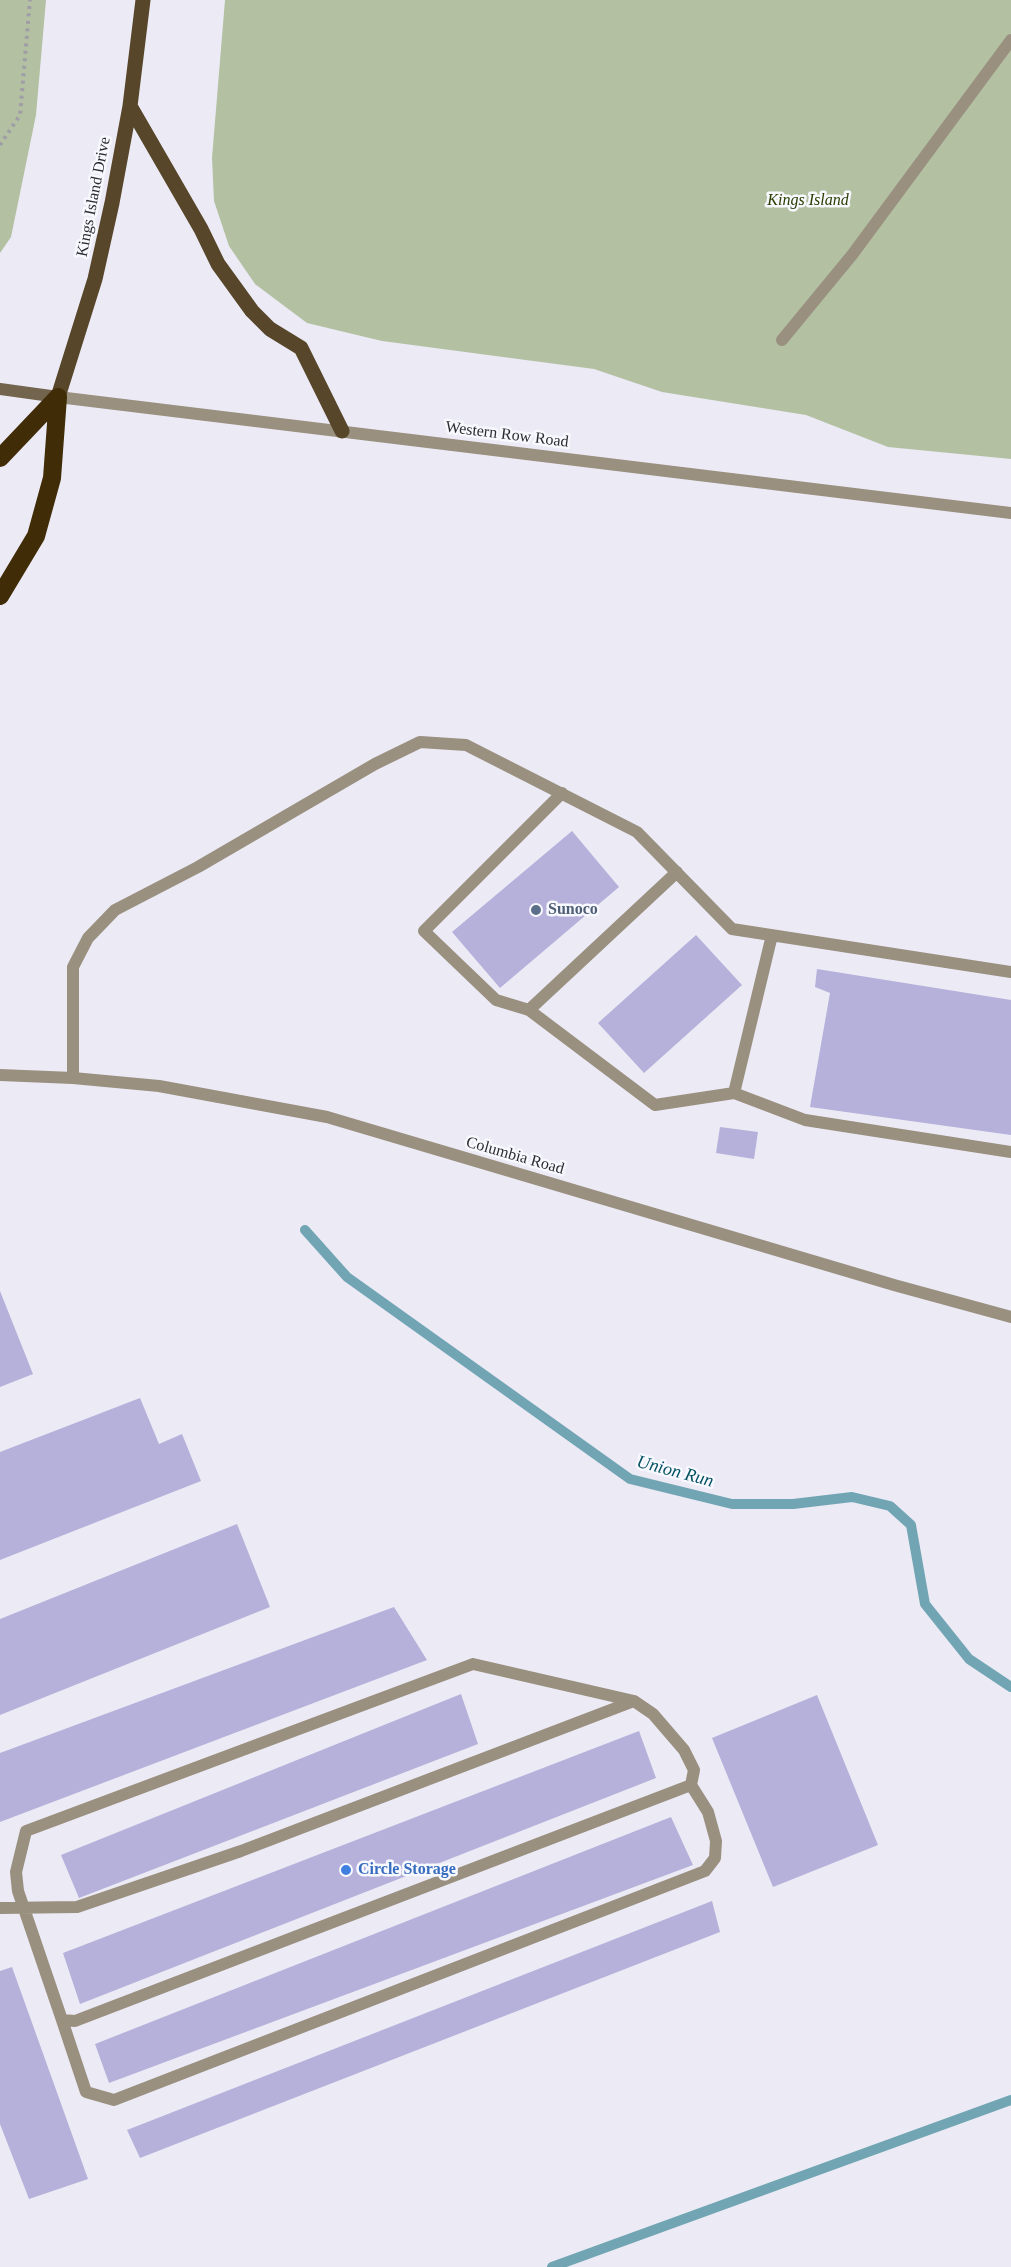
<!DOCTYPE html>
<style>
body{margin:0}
canvas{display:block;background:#ebeaf5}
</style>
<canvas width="1011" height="2267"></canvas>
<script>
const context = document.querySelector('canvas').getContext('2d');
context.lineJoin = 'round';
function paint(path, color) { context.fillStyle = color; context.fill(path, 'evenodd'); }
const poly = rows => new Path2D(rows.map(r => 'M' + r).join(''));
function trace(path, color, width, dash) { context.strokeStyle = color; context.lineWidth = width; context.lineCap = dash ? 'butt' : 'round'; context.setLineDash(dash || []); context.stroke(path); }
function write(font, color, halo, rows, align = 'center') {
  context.font = font + ' "Times New Roman",serif'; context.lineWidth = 5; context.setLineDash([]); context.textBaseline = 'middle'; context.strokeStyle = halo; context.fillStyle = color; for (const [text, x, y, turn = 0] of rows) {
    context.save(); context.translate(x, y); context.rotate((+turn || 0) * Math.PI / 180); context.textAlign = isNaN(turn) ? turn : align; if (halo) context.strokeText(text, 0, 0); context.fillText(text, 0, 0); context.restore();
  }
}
paint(poly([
 [0,0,46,0,36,115,11,237,0,253],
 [225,0,1011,0,1011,459,888,447,806,415,662,392,594,369,382,341,307,323,255,284,229,246,214,201,212,158]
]), '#b3c1a2');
trace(poly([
 [305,1230,347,1277,630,1479,732,1504,793,1504,852,1497,890,1506,911,1525,925,1604,969,1659,1011,1687],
 [552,2267,1011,2100]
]), '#72a5b3', 10);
paint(poly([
 [572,831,619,887,500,988,452,932],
 [696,935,742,985,644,1073,598,1023],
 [817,969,1011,1000,1011,1135,810,1107,830,993,815,987],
 [720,1127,758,1132,754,1159,716,1153],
 [0,1291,33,1374,0,1387],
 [140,1398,159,1444,182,1434,201,1481,0,1560,0,1452],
 [237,1524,270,1607,0,1715,0,1619],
 [394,1607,427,1660,0,1822,0,1753],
 [461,1694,478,1744,79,1898,61,1855],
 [817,1695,878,1845,773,1887,712,1738],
 [639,1731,656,1778,80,2004,63,1953],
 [671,1817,693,1865,109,2083,95,2044],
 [712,1901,720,1932,140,2158,127,2130],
 [12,1967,88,2179,29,2199,0,2124,0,1971]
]), '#b5b1da');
trace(poly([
 [0,145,20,115,30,0]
]), '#9f9ea6', 4, [3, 4.5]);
trace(poly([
 [782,340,852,255,1011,40],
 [562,793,424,931,496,1000,529,1010,655,1105,734,1093,805,1120,1011,1152],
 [529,1010,677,872],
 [73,1078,73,967,88,938,115,910,198,867,375,764,420,742,466,745,637,832,732,929,1011,972],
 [734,1093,772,935],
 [473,1664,634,1701,653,1714,684,1750,694,1770,691,1785,75,2021,62,2020,18,1891,16,1872,26,1831,473,1664],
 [0,1908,77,1907,241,1851,634,1701],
 [62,2020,86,2092,114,2100,705,1871,715,1858,716,1841,708,1812,691,1785]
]), '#9a9080', 12);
trace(poly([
 [58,397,1011,513],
 [0,1075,73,1078,159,1086,327,1117,894,1285,1011,1317]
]), '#9a9080', 12);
trace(poly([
 [0,389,58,397]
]), '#73644d', 12);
trace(poly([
 [130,106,201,229,218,264,252,311,270,329,301,348,342,431],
 [58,397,95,279,112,203,130,106,143,0]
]), '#574629', 15);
trace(poly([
 [0,458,58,397],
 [0,596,36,536,52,478,58,397]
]), '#402c07', 18);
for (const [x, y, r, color] of [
 [536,910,6,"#5c6f8a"],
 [346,1870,6,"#3f7fe0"]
]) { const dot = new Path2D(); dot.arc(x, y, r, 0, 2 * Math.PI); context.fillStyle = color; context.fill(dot); trace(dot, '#f8f8ff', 2); }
write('16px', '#2c2c30', '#f8f8ff', [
 ["Kings Island Drive",94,197,-79],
 ["Western Row Road",507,435,7],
 ["Columbia Road",515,1156,16]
]);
write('italic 16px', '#2a3f00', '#f8f8ff', [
 ["Kings Island",808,201]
]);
write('bold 16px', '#4e5e75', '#f8f8ff', [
 ["Sunoco",548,910]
], 'left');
write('bold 16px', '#366cbe', '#f8f8ff', [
 ["Circle Storage",358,1870]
], 'left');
write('italic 18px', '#025160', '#f8f8ff', [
 ["Union Run",675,1472,15]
]);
</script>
